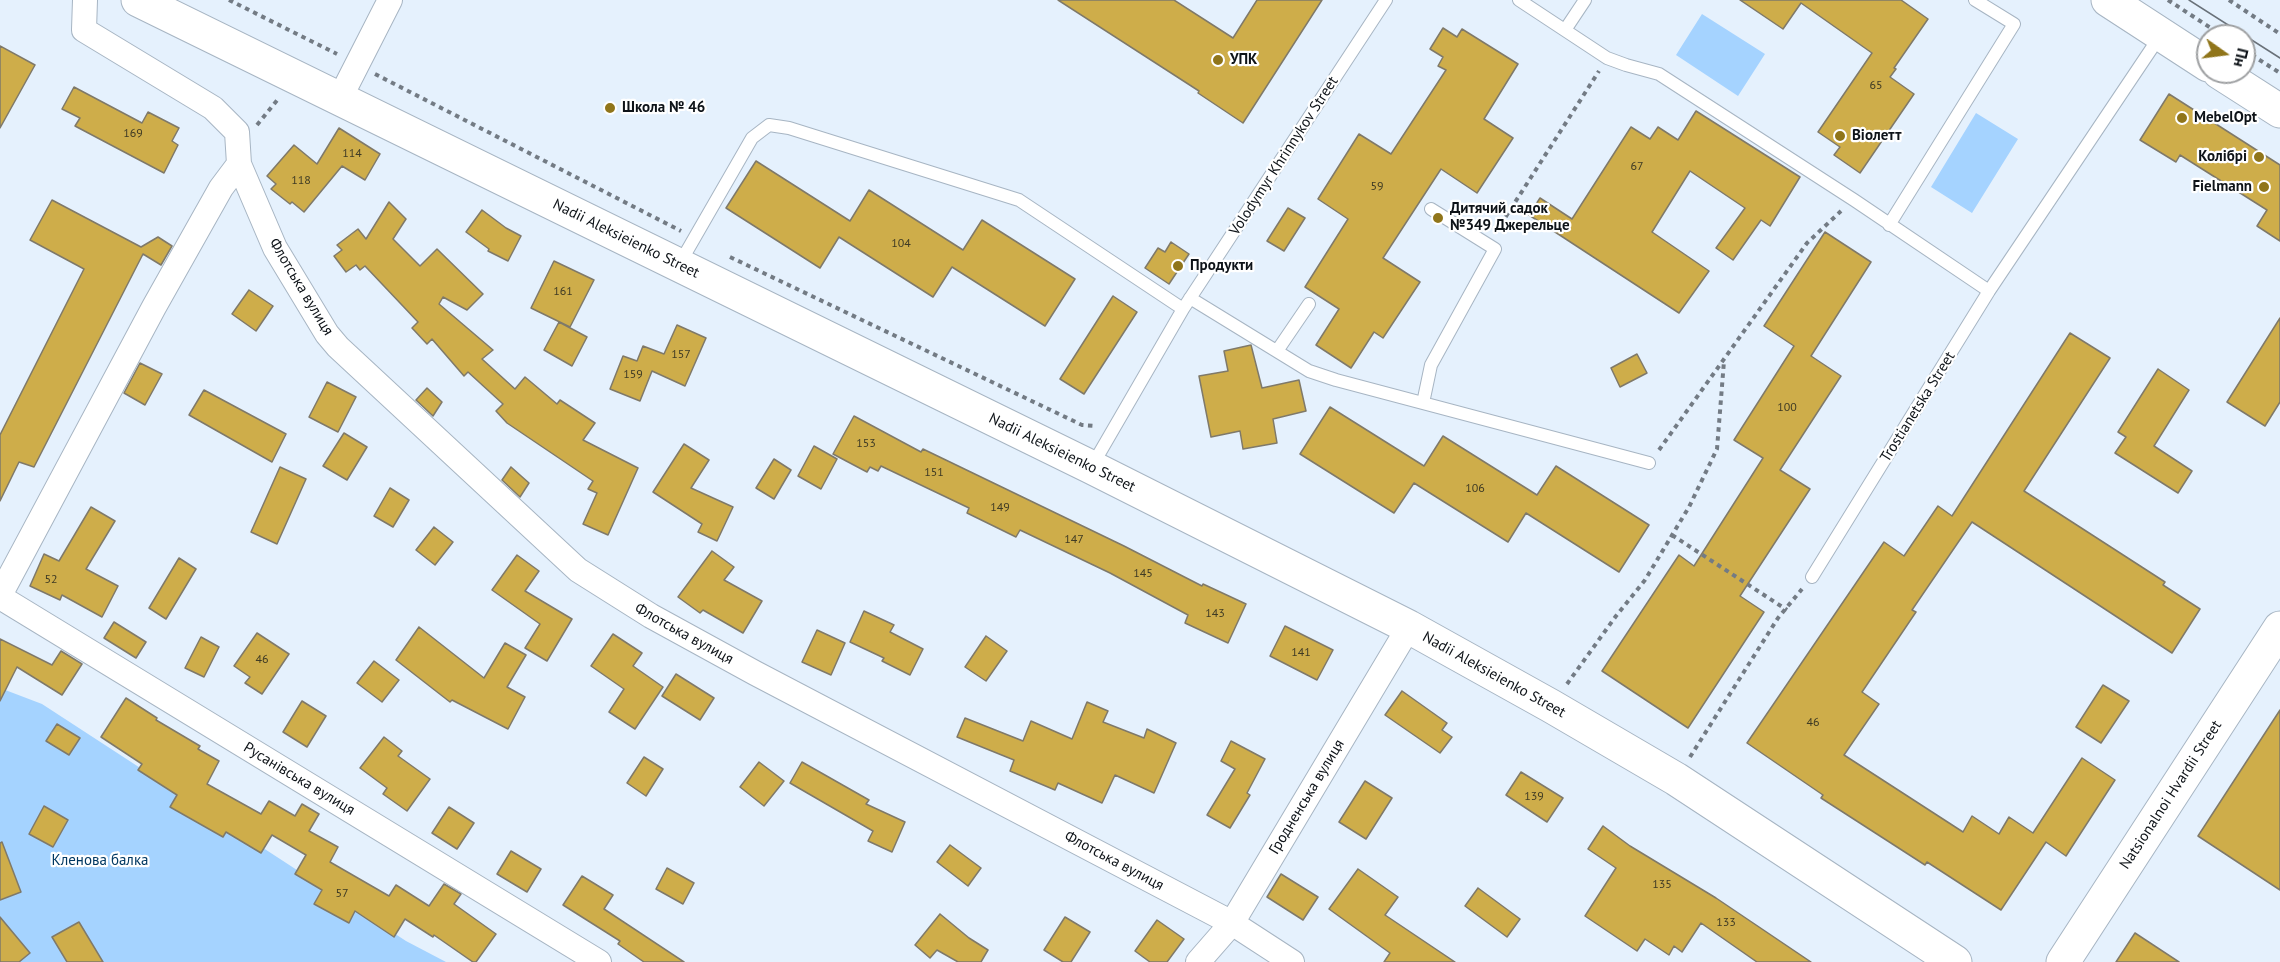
<!DOCTYPE html>
<meta charset="utf-8">
<style>
body{margin:0}
#map{position:relative;width:2280px;height:962px;overflow:hidden;background:#e5f1fd;font-family:"PT Sans",sans-serif}
canvas{display:block}
.north{position:absolute;left:2196px;top:24px;width:60px;height:60px;box-sizing:border-box;background:#fff;border:2px solid #9fa1a3;border-radius:50%;rotate:104deg;font-size:16px;font-weight:700;line-height:24px;text-align:center;color:#0e1318}
.north::after{content:'';display:block;margin:auto;width:21px;height:27px;background:#90751a;clip-path:polygon(50% 0,100% 100%,50% 72%,0 100%)}
</style>
<div id="map">
<canvas width="2280" height="962"></canvas>
<div class="north">Пн</div>
</div>
<script>
const context = document.querySelector('canvas').getContext('2d');
context.lineJoin = 'round';
function paint(path, color) { context.fillStyle = color; context.fill(path, 'evenodd'); }
const poly = rows => new Path2D(rows.map(r => 'M' + r).join(''));
function trace(path, color, width, dash) { context.strokeStyle = color; context.lineWidth = width; context.lineCap = dash ? 'butt' : 'round'; context.setLineDash(dash || []); context.stroke(path); }
function write(font, color, halo, rows, align = 'center') {
  context.font = font + ' "PT Sans",sans-serif'; context.lineWidth = 4.5; context.setLineDash([]); context.textBaseline = 'middle'; context.strokeStyle = halo; context.fillStyle = color; for (const [text, x, y, turn = 0] of rows) {
    context.save(); context.translate(x, y); context.rotate((+turn || 0) * Math.PI / 180); context.textAlign = isNaN(turn) ? turn : align; if (halo) context.strokeText(text, 0, 0); context.fillText(text, 0, 0); context.restore();
  }
}
paint(poly([
 [1702,14,1765,54,1738,96,1676,55],
 [1976,113,2018,139,1972,213,1931,187],
 [0,688,42,704,406,941,446,962,0,962]
]), '#a5d3ff');
const building = poly([
 [1058,0,1174,0,1233,38,1257,0,1322,0,1243,123,1198,93,1199,91,1058,0],
 [1740,0,1901,0,1928,19,1894,68,1896,69,1890,77,1914,94,1860,173,1834,155,1840,147,1818,132,1872,53,1801,3,1783,29,1740,0],
 [1443,28,1457,37,1462,29,1518,64,1484,119,1513,138,1477,193,1441,169,1383,258,1420,282,1383,338,1374,332,1351,368,1316,345,1339,309,1305,287,1348,219,1318,199,1359,134,1391,154,1446,70,1438,66,1443,57,1430,49,1443,28],
 [0,46,35,65,0,128,0,46],
 [74,87,142,123,148,112,179,128,172,141,178,145,164,173,75,126,80,118,62,109,74,87],
 [2169,94,2280,165,2280,241,2257,226,2267,210,2180,155,2176,162,2140,140,2169,94],
 [1696,111,1800,177,1770,226,1761,220,1733,260,1716,248,1745,208,1690,171,1652,232,1709,271,1679,313,1529,215,1540,198,1572,219,1631,127,1650,139,1658,127,1678,140,1696,111],
 [339,128,380,154,365,180,342,166,304,212,292,202,290,204,271,189,276,184,267,176,294,145,317,164,339,128],
 [756,161,850,221,869,190,963,250,982,220,1075,279,1045,326,952,267,933,297,839,237,820,268,726,208,756,161],
 [52,200,141,247,158,237,172,246,161,265,143,254,34,467,19,462,0,501,0,435,84,269,30,240,52,200],
 [389,202,406,219,393,239,420,266,437,249,483,294,467,310,443,297,439,304,493,350,482,359,515,389,525,377,557,404,560,400,595,423,583,440,638,468,608,535,583,524,597,493,588,489,593,481,507,423,496,411,503,404,468,372,464,376,432,339,427,344,412,328,418,322,365,266,360,270,356,265,346,272,334,256,342,250,337,245,358,229,366,239,389,202],
 [1288,208,1305,218,1284,251,1267,241,1288,208],
 [482,210,506,228,521,236,508,261,488,251,489,249,466,232,482,210],
 [1825,232,1871,262,1811,356,1841,376,1780,470,1810,489,1740,596,1764,612,1688,728,1602,671,1679,555,1694,566,1763,458,1734,440,1794,346,1764,326,1825,232],
 [1171,242,1189,254,1169,284,1145,268,1158,248,1165,252,1171,242],
 [554,261,594,280,570,327,531,308,554,261],
 [249,290,273,306,256,331,232,314,249,290],
 [1113,296,1137,312,1084,394,1060,379,1113,296],
 [2280,318,2280,402,2265,426,2227,402,2280,318],
 [559,322,587,337,572,366,544,350,559,322],
 [677,325,706,338,685,386,652,371,640,401,610,389,623,356,637,361,643,346,664,354,677,325],
 [2070,333,2110,358,2024,491,2165,582,2163,585,2200,609,2172,653,1972,522,1912,610,1916,612,1862,692,1879,704,1844,755,1963,832,1972,816,1999,834,2009,817,2033,833,2082,758,2115,780,2066,856,2046,842,2001,910,1927,862,1925,865,1821,798,1823,795,1747,743,1884,542,1904,556,1938,506,1952,516,2070,333],
 [1251,345,1262,388,1299,380,1306,411,1273,419,1277,443,1243,449,1240,431,1211,437,1199,376,1228,371,1224,351,1251,345],
 [1637,354,1647,373,1620,387,1611,368,1637,354],
 [140,363,162,374,145,405,124,393,140,363],
 [2158,369,2189,390,2154,446,2192,471,2178,493,2115,453,2126,437,2118,432,2158,369],
 [327,382,356,397,338,432,309,417,327,382],
 [427,388,442,402,433,416,416,400,427,388],
 [204,390,286,434,272,462,189,415,204,390],
 [1330,407,1424,466,1443,436,1537,495,1556,466,1649,525,1619,572,1526,513,1508,542,1414,483,1394,513,1300,454,1330,407],
 [854,416,921,452,923,449,1124,546,1202,586,1203,584,1246,604,1228,643,1185,623,1188,615,1110,573,1020,530,1016,537,967,513,969,508,881,466,878,471,870,467,867,472,833,454,854,416],
 [344,433,367,447,347,480,323,466,344,433],
 [684,444,709,460,691,488,733,507,717,541,698,532,702,524,653,492,684,444],
 [814,446,837,459,821,489,798,476,814,446],
 [774,459,791,470,774,499,756,488,774,459],
 [280,467,306,479,277,544,251,532,280,467],
 [511,467,529,483,520,497,502,480,511,467],
 [390,488,409,500,393,527,374,516,390,488],
 [91,507,115,521,86,569,118,586,102,617,62,595,60,600,30,586,44,554,59,561,91,507],
 [434,527,453,542,435,565,416,550,434,527],
 [712,551,734,567,724,580,762,601,743,633,703,610,700,613,678,597,712,551],
 [517,555,539,571,525,591,572,619,547,661,525,648,540,624,492,590,517,555],
 [179,558,196,569,166,619,149,608,179,558],
 [864,611,894,625,890,632,923,649,910,675,882,661,884,658,850,642,864,611],
 [114,622,146,642,136,658,104,638,114,622],
 [1285,626,1333,650,1317,680,1270,656,1285,626],
 [419,627,484,678,505,643,526,655,507,687,525,697,508,729,452,700,450,702,396,660,419,627],
 [817,630,845,643,831,675,802,662,817,630],
 [257,633,289,654,262,694,245,683,250,677,234,666,257,633],
 [613,634,642,653,633,666,663,687,635,729,609,712,624,689,591,666,613,634],
 [986,636,1007,651,986,681,965,667,986,636],
 [201,637,219,647,204,677,185,668,201,637],
 [0,639,52,665,61,651,82,664,62,695,17,667,0,701,0,639],
 [374,661,399,680,382,702,357,683,374,661],
 [676,674,714,698,700,720,662,696,676,674],
 [2103,685,2129,701,2101,743,2076,727,2103,685],
 [1402,691,1447,723,1442,730,1452,737,1440,753,1385,715,1402,691],
 [126,698,157,718,156,720,200,746,198,749,219,761,207,784,261,814,269,801,295,816,302,804,319,814,309,831,338,847,330,862,389,896,396,885,429,906,444,884,461,894,454,904,496,934,476,962,473,962,434,935,433,937,405,919,394,937,355,911,349,923,314,904,322,890,295,874,306,855,272,835,261,853,226,832,223,837,170,807,177,795,138,770,142,764,101,737,126,698],
 [302,701,326,716,307,747,283,732,302,701],
 [1087,702,1108,711,1103,722,1144,738,1147,729,1176,743,1154,793,1115,775,1102,803,1058,783,1055,790,1010,771,1014,760,957,737,965,718,1023,741,1031,721,1072,739,1087,702],
 [2280,710,2280,890,2198,836,2280,710],
 [57,724,80,738,69,755,46,741,57,724],
 [384,737,402,751,398,756,430,779,407,811,383,794,387,788,360,768,384,737],
 [1231,741,1265,759,1247,793,1250,795,1230,828,1207,815,1235,769,1221,761,1231,741],
 [644,757,663,769,646,796,627,783,644,757],
 [759,762,784,781,764,806,740,787,759,762],
 [802,762,869,800,866,804,905,822,892,852,868,841,873,831,790,783,802,762],
 [1521,772,1563,798,1547,822,1506,795,1521,772],
 [1365,781,1392,798,1366,839,1339,822,1365,781],
 [44,806,68,820,53,847,29,834,44,806],
 [449,807,474,823,457,849,432,833,449,807],
 [1603,826,1630,846,1716,898,1811,962,1757,962,1701,923,1682,952,1674,946,1669,955,1645,939,1637,951,1585,916,1616,868,1588,849,1603,826],
 [2,842,21,892,0,900,0,843,2,842],
 [950,845,981,868,968,886,937,862,950,845],
 [511,851,541,869,527,892,497,874,511,851],
 [667,868,694,883,683,904,656,889,667,868],
 [1358,869,1398,897,1385,915,1455,962,1384,962,1390,953,1329,909,1358,869],
 [1281,874,1318,897,1303,920,1267,897,1281,874],
 [582,876,613,895,604,909,684,962,644,962,618,944,620,941,563,905,582,876],
 [1478,888,1520,919,1507,937,1465,906,1478,888],
 [940,914,969,938,988,950,981,962,958,962,937,950,930,958,915,945,940,914],
 [0,917,30,953,19,962,0,962,0,917],
 [1065,917,1090,932,1071,962,1063,962,1044,950,1065,917],
 [1157,920,1184,939,1167,962,1150,962,1135,951,1157,920],
 [79,922,103,962,67,962,52,937,79,922],
 [2135,933,2179,962,2116,962,2135,933]
]);
paint(building, '#cead4a');
trace(building, '#7f7969', 1.5);
const lane = poly([
 [1519,0,1607,58,1626,65,1659,74,1854,200,1989,291],
 [1565,30,1585,0],
 [1889,225,2014,24,1975,0],
 [680,263,752,138,769,125,789,128,1019,200,1183,309],
 [1190,298,1309,371,1336,380,1649,463],
 [1277,351,1309,304],
 [1423,403,1431,365,1495,249,1431,209],
 [1092,466,1183,309,1386,0],
 [1812,577,1989,291,2160,36]
]);
const street = poly([
 [85,0,84,30,213,108,237,132,239,164],
 [339,100,390,0],
 [0,595,154,307,221,188,239,164,275,248,327,334,338,347,578,570,651,616,755,673,1232,923,1292,962],
 [0,597,599,962],
 [1198,962,1232,923,1409,627]
]);
const secondary = poly([
 [138,0,1091,467,1409,627,1551,706,1676,779,1955,962],
 [2063,962,2280,628]
]);
const primary = poly([
 [2108,0,2208,65],
 [2219,72,2280,111]
]);
trace(lane, '#a7b5c3', 14);
trace(street, '#a7b5c3', 26);
trace(secondary, '#a7b5c3', 35);
trace(primary, '#a7b5c3', 35);
trace(poly([
 [229,0,337,54],
 [2168,0,2223,36],
 [2229,0,2280,34],
 [2244,50,2280,73],
 [375,74,681,231],
 [257,125,279,98],
 [1496,232,1599,71],
 [730,257,1082,425,1095,426],
 [1659,450,1807,243,1841,211],
 [1672,535,1787,610],
 [1567,684,1616,616,1645,580,1689,507,1717,449,1724,361],
 [1690,757,1778,618,1802,589]
]), '#737b84', 4, [4.5, 4.5]);
trace(lane, '#fff', 12);
trace(street, '#fff', 24);
trace(secondary, '#fff', 33);
trace(primary, '#fff', 33);
trace(poly([
 [2189,0,2280,58]
]), '#697179', 1.5);
for (const [x, y, r, color] of [
 [1218,60,6,"#90751a"],
 [610,108,6,"#90751a"],
 [2182,118,6,"#90751a"],
 [1840,136,6,"#90751a"],
 [2259,157,6,"#90751a"],
 [2264,187,6,"#90751a"],
 [1438,218,6,"#90751a"],
 [1178,266,6,"#90751a"]
]) { const dot = new Path2D(); dot.arc(x, y, r, 0, 2 * Math.PI); context.fillStyle = color; context.fill(dot); trace(dot, '#fff', 2); }
write('12px', '#3e3a24', null, [
 ["65",1876,86],
 ["169",133,134],
 ["114",352,154],
 ["67",1637,167],
 ["118",301,181],
 ["59",1377,187],
 ["104",901,244],
 ["161",563,292],
 ["157",681,355],
 ["159",633,375],
 ["100",1787,408],
 ["153",866,444],
 ["151",934,473],
 ["106",1475,489],
 ["149",1000,508],
 ["147",1074,540],
 ["145",1143,574],
 ["52",51,580],
 ["143",1215,614],
 ["141",1301,653],
 ["46",262,660],
 ["46",1813,723],
 ["139",1534,797],
 ["135",1662,885],
 ["57",342,894],
 ["133",1726,923]
]);
write('bold 15px', '#0e1318', '#fff', [
 ["УПК",1230,60],
 ["Школа № 46",622,108],
 ["MebelOpt",2194,118],
 ["Віолетт",1852,136],
 ["Колібрі",2247,157,"right"],
 ["Fielmann",2252,187,"right"],
 ["Дитячий садок",1450,209],
 ["№349 Джерельце",1450,226],
 ["Продукти",1190,266]
], 'left');
write('15px', '#0e1318', '#fff', [
 ["Volodymyr Khrinnykov Street",1284,156,-57],
 ["Nadii Aleksieienko Street",626,239,26],
 ["Флотська вулиця",301,287,59],
 ["Trostianetska Street",1918,407,-58],
 ["Nadii Aleksieienko Street",1062,453,26],
 ["Флотська вулиця",684,634,29],
 ["Nadii Aleksieienko Street",1494,675,29],
 ["Русанівська вулиця",299,779,31],
 ["Natsionalnoi Hvardii Street",2171,795,-57],
 ["Гродненська вулиця",1307,797,-59],
 ["Флотська вулиця",1114,861,28]
]);
write('15px', '#003862', '#fff', [
 ["Кленова балка",100,861]
]);
</script>
